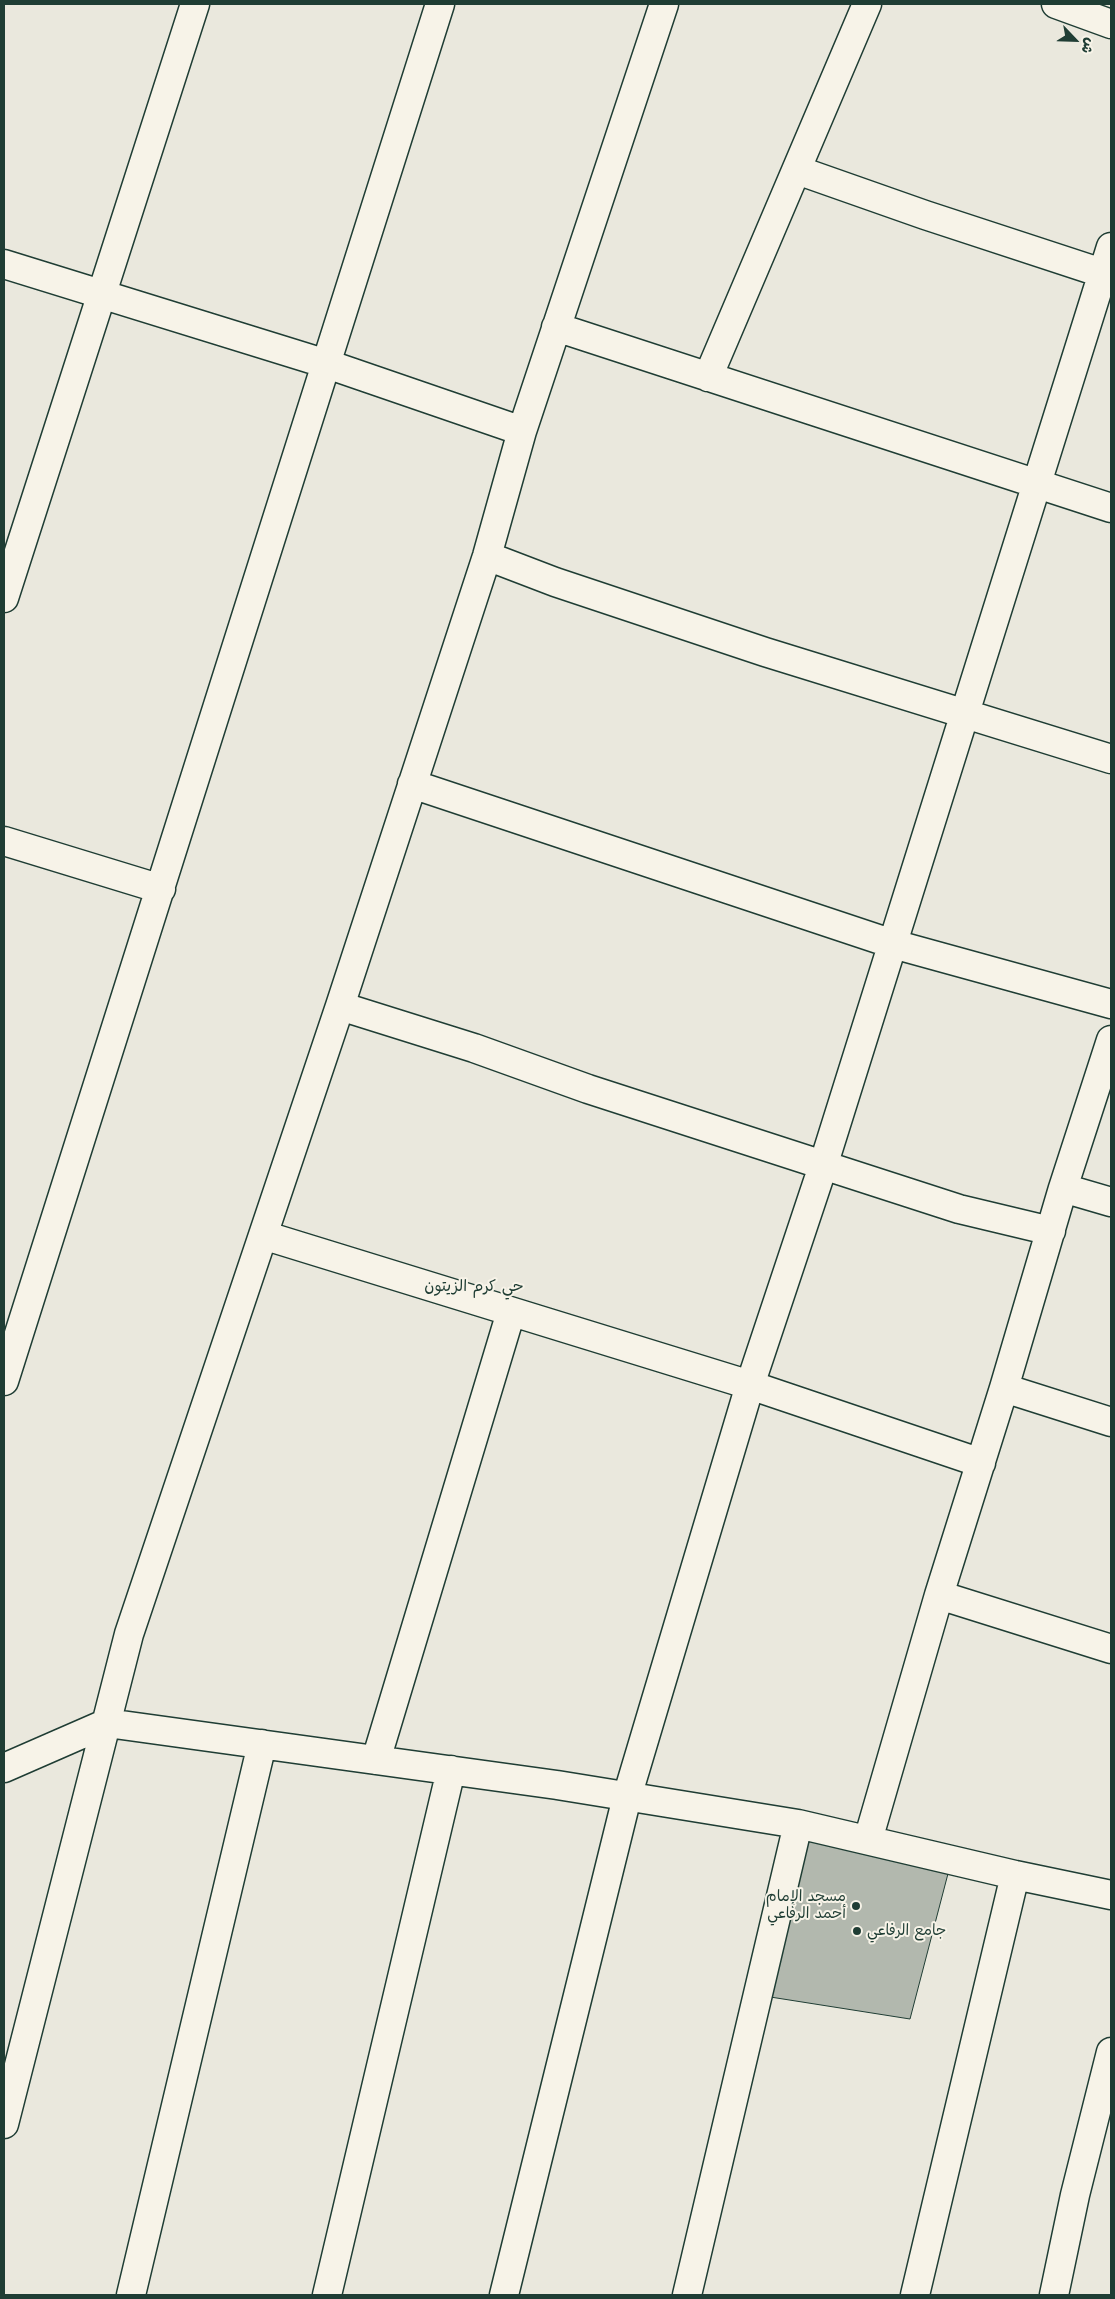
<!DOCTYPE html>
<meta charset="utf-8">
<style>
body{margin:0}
#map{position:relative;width:1115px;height:2299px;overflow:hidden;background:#eae8dd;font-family:"Shantell Sans","Playpen Sans Arabic",sans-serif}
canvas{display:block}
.frame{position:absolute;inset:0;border:5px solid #1f3d34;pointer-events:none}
.north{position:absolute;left:1050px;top:15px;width:50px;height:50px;-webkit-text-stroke:4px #f7f3e8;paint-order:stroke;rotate:114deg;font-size:14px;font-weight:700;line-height:20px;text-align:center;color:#1f3d34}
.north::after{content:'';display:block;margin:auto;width:18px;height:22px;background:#1f3d34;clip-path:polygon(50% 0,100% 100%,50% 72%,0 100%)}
</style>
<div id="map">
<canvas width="1115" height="2299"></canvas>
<div class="frame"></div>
<div class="north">ش</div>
</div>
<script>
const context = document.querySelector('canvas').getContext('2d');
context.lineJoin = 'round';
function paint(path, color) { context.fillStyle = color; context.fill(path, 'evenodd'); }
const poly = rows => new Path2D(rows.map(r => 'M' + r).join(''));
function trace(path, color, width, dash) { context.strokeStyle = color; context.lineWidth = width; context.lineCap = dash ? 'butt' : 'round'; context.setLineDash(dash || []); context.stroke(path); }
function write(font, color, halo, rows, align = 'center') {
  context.font = font + ' "Shantell Sans","Playpen Sans Arabic",sans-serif'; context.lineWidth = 4; context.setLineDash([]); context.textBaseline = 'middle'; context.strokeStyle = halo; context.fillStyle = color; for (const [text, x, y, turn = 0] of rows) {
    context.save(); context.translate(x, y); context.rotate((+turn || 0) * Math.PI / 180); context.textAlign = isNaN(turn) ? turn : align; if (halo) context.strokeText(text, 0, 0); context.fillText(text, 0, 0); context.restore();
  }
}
const building = poly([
 [804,1831,950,1866,910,2019,764,1996,804,1831]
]);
paint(building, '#b2b8ae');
trace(building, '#1f3d34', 1);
const minor = poly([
 [797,170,925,215,1111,276],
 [4,264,327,364,522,431],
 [556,327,1111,508],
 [708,377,867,4],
 [487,556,555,582,765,652,1111,759],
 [4,598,195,4],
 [412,784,893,944,1111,1004],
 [4,841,161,889],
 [340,1006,474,1048,588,1089,959,1209,1051,1231],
 [1063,1188,1111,1202],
 [263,1235,750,1385,981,1463],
 [4,1381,440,4],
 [1004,1388,1111,1422],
 [939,1595,1111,1649],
 [376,1760,511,1312],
 [4,1768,107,1723,557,1785,798,1824,1015,1875,1111,1895],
 [868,1840,939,1595,1004,1388,1063,1188,1111,1040],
 [4,2124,129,1634,340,1006,487,556,522,431,664,4],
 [131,2295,262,1744],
 [327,2295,451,1770],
 [504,2295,627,1797,750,1385,823,1166,1111,247],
 [687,2295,798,1824],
 [915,2295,1015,1875],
 [1054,2295,1075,2195,1111,2052]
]);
const major = poly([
 [1056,4,1111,24]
]);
trace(minor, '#1f3d34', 31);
trace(major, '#1f3d34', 31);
trace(minor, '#f7f3e8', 28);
trace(major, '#f7f3e8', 28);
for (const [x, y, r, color] of [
 [856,1906,5,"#1f3d34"],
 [857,1931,5,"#1f3d34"]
]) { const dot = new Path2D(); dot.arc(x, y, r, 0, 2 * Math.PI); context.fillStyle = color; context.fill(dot); trace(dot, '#f7f3e8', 2); }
write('15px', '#1f3d34', '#f7f3e8', [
 ["مسجد الإمام",846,1897],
 ["أحمد الرفاعي",846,1914],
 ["جامع الرفاعي",867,1931,"left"]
], 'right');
write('16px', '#1f3d34', '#f7f3e8', [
 ["حي كرم الزيتون",474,1287]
]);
</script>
